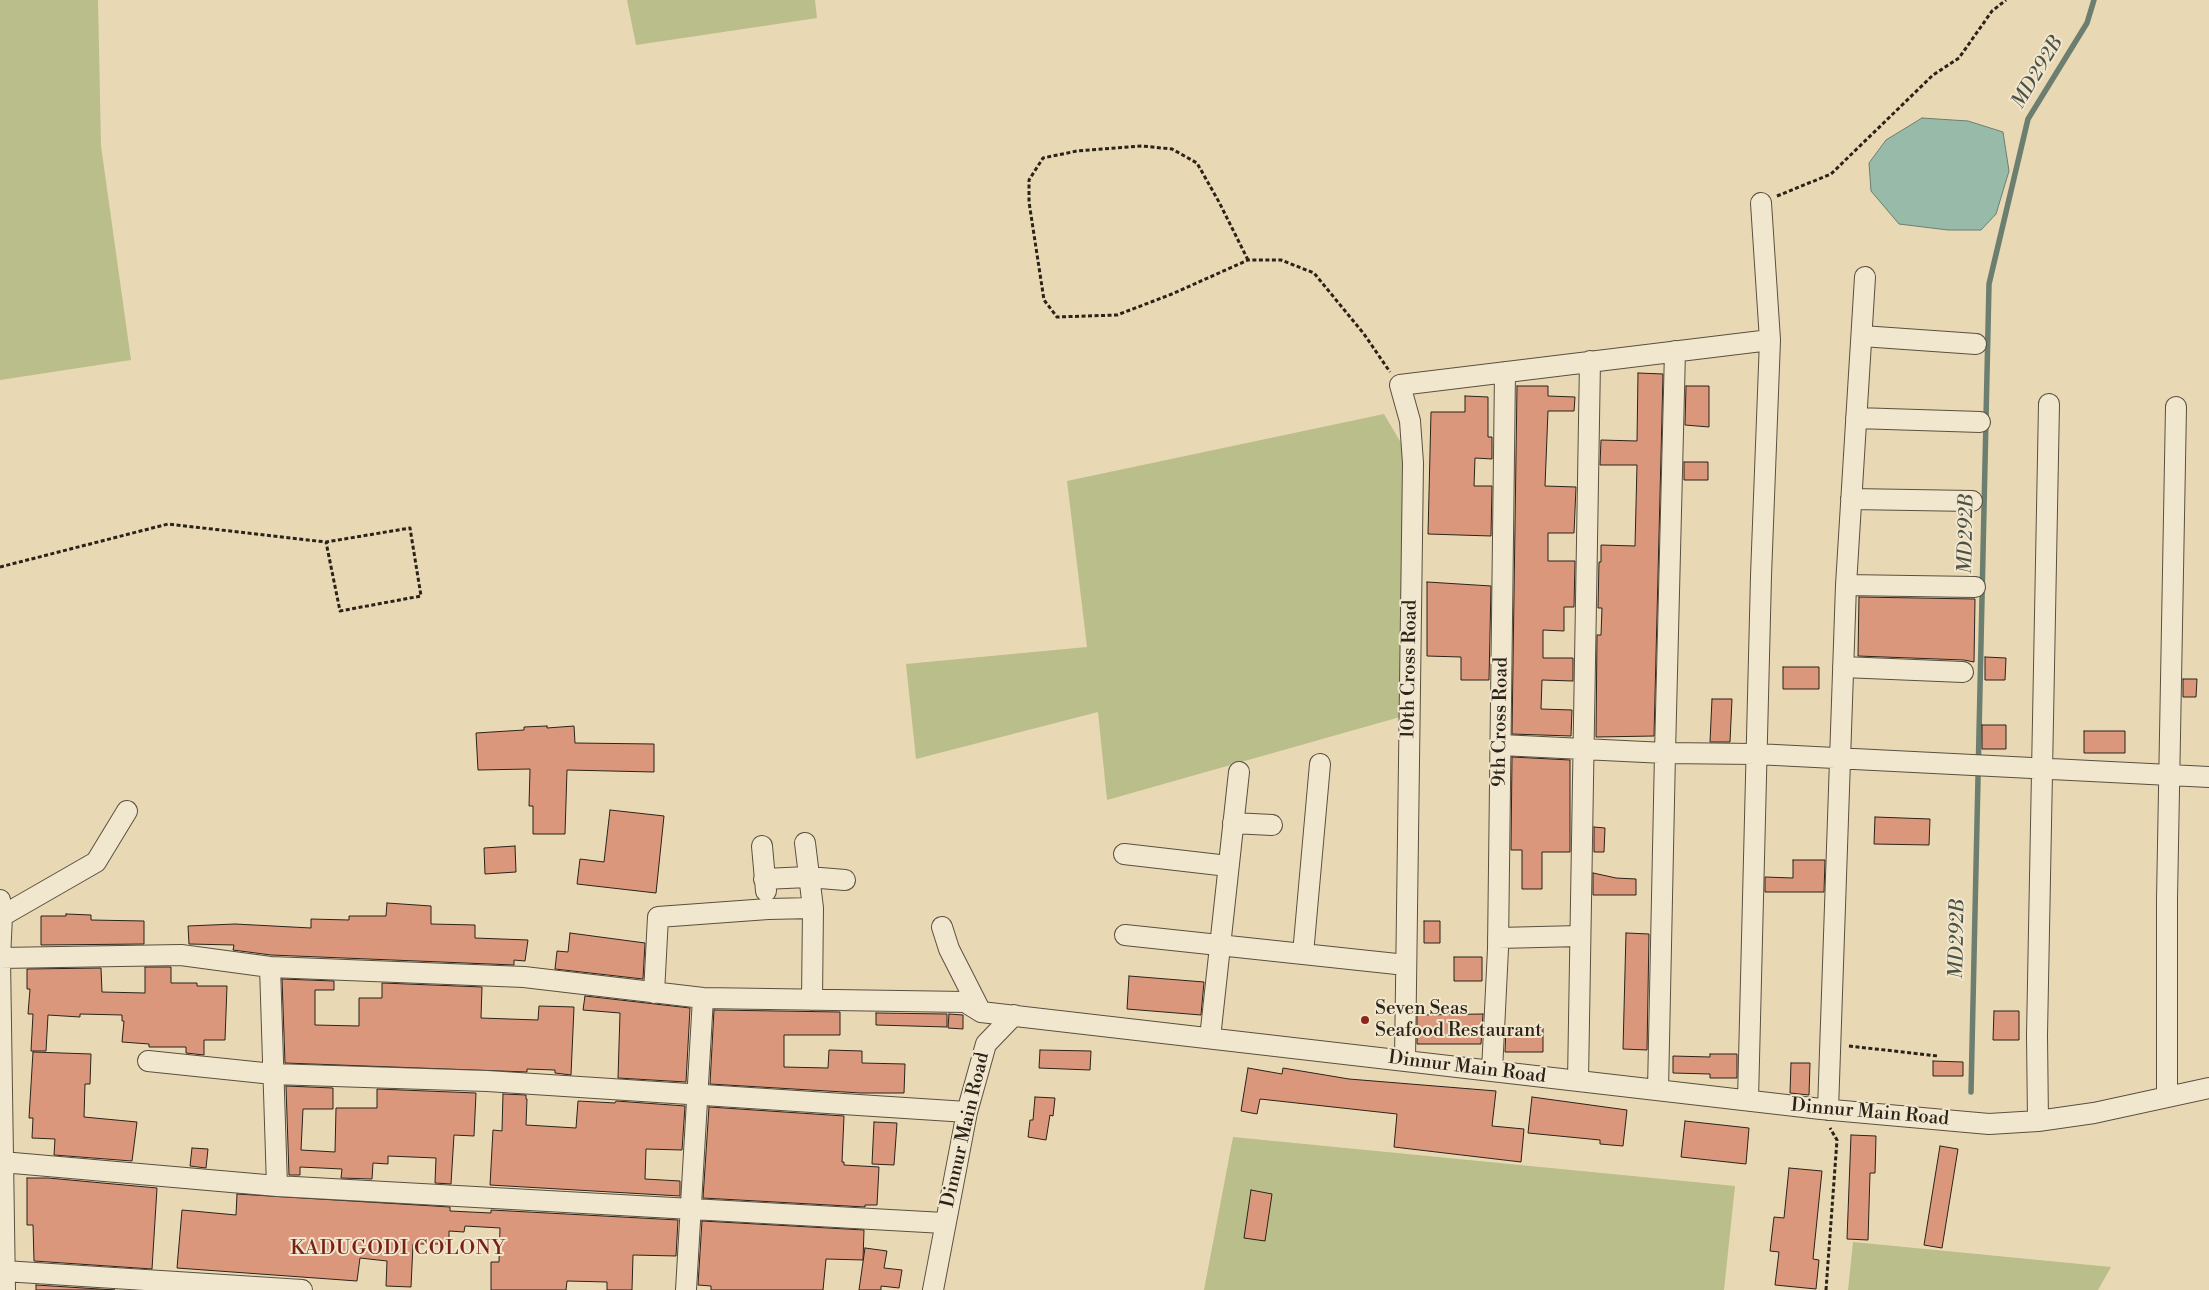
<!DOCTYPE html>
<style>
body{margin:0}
canvas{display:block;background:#e9d8b4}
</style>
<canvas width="2209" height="1290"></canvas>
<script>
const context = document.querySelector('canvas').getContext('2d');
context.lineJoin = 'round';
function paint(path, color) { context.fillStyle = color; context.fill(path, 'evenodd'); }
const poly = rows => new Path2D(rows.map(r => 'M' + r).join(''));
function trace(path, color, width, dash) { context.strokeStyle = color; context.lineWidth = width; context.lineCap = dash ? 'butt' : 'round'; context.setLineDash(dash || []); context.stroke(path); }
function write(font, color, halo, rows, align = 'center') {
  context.font = font + ' "Libre Bodoni",serif'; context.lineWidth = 4; context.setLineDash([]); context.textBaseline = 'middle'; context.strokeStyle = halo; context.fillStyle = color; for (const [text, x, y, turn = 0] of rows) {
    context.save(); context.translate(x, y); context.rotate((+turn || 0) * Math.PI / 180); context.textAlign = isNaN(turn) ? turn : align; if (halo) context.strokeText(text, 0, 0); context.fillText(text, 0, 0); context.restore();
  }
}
paint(poly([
 [0,0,98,0,101,146,131,360,0,380],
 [627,0,815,0,817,18,636,45],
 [1384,414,1404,448,1400,717,1107,800,1098,712,916,759,906,664,1087,647,1067,481],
 [1233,1137,1735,1186,1724,1290,1204,1290],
 [1853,1242,2111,1267,2098,1290,1848,1290]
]), '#babe8a');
const water = poly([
 [1922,118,1968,121,2003,132,2009,171,1996,214,1981,230,1948,230,1899,224,1871,191,1869,163,1886,140,1922,118]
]);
paint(water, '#98bba9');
trace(water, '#6c7e70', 1);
trace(poly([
 [1971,1092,1989,284,2028,119,2087,23,2094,0]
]), '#6c7e70', 5.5);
const building = poly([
 [1638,373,1663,374,1654,736,1596,737,1597,635,1601,635,1602,608,1598,608,1599,562,1601,562,1601,545,1635,546,1637,465,1600,465,1601,440,1637,441,1638,373],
 [1517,386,1548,386,1548,396,1575,397,1574,411,1548,411,1545,486,1576,487,1574,533,1548,533,1548,561,1575,561,1574,607,1564,607,1564,631,1543,630,1543,658,1573,658,1573,681,1542,680,1541,709,1572,710,1571,736,1512,734,1517,386],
 [1686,386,1709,386,1709,427,1685,425,1686,386],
 [1465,396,1488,397,1488,437,1492,437,1492,459,1475,458,1474,486,1492,486,1491,536,1428,534,1431,412,1465,412,1465,396],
 [1684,462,1708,462,1708,480,1684,480,1684,462],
 [1427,582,1491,586,1489,680,1461,680,1461,657,1427,656,1427,582],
 [1859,597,1975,599,1974,662,1964,660,1858,656,1859,597],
 [1985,657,2006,658,2005,680,1985,680,1985,657],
 [1783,667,1819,667,1819,689,1783,689,1783,667],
 [2183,679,2197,679,2196,697,2183,697,2183,679],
 [1712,699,1732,699,1730,742,1710,742,1712,699],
 [1982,725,2006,725,2006,749,1982,749,1982,725],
 [547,726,547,728,574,726,575,743,654,744,654,772,567,770,565,834,533,834,533,806,529,806,530,769,478,770,476,733,524,730,524,727,547,726],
 [2084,731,2125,731,2125,753,2084,753,2084,731],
 [1512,757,1570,760,1570,852,1542,852,1542,889,1522,889,1522,850,1511,850,1512,757],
 [610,810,664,816,656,893,577,884,580,859,604,862,610,810],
 [1875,817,1930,819,1929,845,1874,844,1875,817],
 [1594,827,1605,828,1604,852,1594,852,1594,827],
 [515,846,516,872,485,874,484,848,515,846],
 [1793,860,1825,860,1824,892,1765,892,1765,877,1793,878,1793,860],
 [1593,873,1616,878,1636,879,1636,895,1593,895,1593,873],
 [387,903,431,906,431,924,475,925,475,938,528,940,525,961,514,960,514,965,271,955,233,950,234,945,189,944,188,926,235,924,311,928,311,919,349,920,349,916,386,916,387,903],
 [66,914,91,915,91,920,144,921,144,944,41,945,41,916,66,916,66,914],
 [1424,921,1440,921,1440,943,1424,943,1424,921],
 [570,933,645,943,643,979,555,969,557,951,568,952,570,933],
 [1626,933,1649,934,1647,1050,1623,1049,1626,933],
 [1454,957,1482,957,1482,981,1454,981,1454,957],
 [145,967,171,967,171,983,197,983,197,986,227,986,225,1040,204,1040,204,1055,186,1053,186,1047,149,1047,149,1044,122,1042,124,1021,122,1021,122,1015,80,1014,80,1017,48,1015,46,1051,31,1051,33,1014,28,1014,30,989,27,989,27,969,101,968,102,992,145,993,145,967],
 [1129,976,1204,982,1201,1015,1127,1009,1129,976],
 [282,979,334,981,334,990,315,990,315,1025,359,1026,359,998,382,998,382,983,482,987,481,1018,538,1020,539,1006,574,1007,571,1075,555,1073,555,1070,527,1069,527,1072,285,1063,282,979],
 [585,996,690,1008,686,1082,618,1078,620,1013,583,1010,585,996],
 [714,1010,840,1012,840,1035,784,1035,784,1067,828,1068,829,1050,862,1051,862,1063,905,1064,904,1093,861,1093,710,1084,714,1010],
 [1994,1011,2019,1011,2019,1040,1993,1040,1994,1011],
 [876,1013,947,1014,947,1027,876,1025,876,1013],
 [949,1014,963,1015,963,1029,948,1028,949,1014],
 [1483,1014,1481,1044,1417,1044,1417,1015,1483,1014],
 [1506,1027,1543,1028,1543,1052,1505,1052,1506,1027],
 [1040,1050,1091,1051,1090,1070,1039,1068,1040,1050],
 [33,1052,91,1054,90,1084,85,1084,84,1117,137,1122,132,1161,54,1155,55,1139,32,1138,33,1118,29,1118,33,1052],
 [1710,1054,1737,1054,1737,1078,1710,1078,1710,1074,1673,1073,1673,1056,1710,1057,1710,1054],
 [1933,1061,1963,1062,1963,1076,1933,1076,1933,1061],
 [1791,1063,1810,1063,1809,1095,1790,1093,1791,1063],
 [1248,1068,1282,1074,1283,1068,1349,1079,1496,1091,1492,1126,1524,1129,1521,1162,1394,1147,1397,1114,1260,1099,1257,1114,1241,1111,1248,1068],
 [286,1086,333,1088,333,1109,303,1109,301,1150,335,1152,336,1108,377,1108,377,1089,476,1093,474,1136,454,1135,451,1184,435,1183,436,1158,388,1156,388,1164,373,1163,372,1179,341,1178,342,1169,300,1167,300,1175,289,1175,286,1086],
 [503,1094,526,1095,526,1099,527,1099,526,1125,576,1128,578,1101,615,1103,616,1101,685,1106,682,1150,646,1149,645,1179,680,1181,680,1196,490,1185,493,1130,502,1131,503,1094],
 [1035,1097,1055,1098,1053,1116,1050,1115,1046,1140,1028,1137,1030,1120,1033,1120,1035,1097],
 [1532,1097,1627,1110,1623,1146,1600,1144,1600,1140,1528,1133,1532,1097],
 [709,1107,844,1116,842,1162,844,1162,844,1165,879,1167,877,1205,865,1205,865,1207,703,1198,709,1107],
 [1685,1121,1749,1128,1746,1164,1681,1157,1685,1121],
 [874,1122,897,1123,894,1165,872,1164,874,1122],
 [1851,1135,1876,1136,1875,1173,1870,1173,1868,1240,1847,1239,1851,1135],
 [1940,1146,1958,1149,1942,1248,1924,1245,1940,1146],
 [192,1148,208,1149,206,1168,190,1166,192,1148],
 [1789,1168,1822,1171,1813,1259,1819,1260,1816,1289,1775,1285,1779,1252,1770,1251,1774,1217,1784,1218,1789,1168],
 [27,1178,48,1178,157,1188,152,1269,34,1261,33,1225,27,1225,27,1178],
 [1251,1190,1272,1194,1265,1241,1244,1238,1251,1190],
 [237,1194,450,1207,450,1211,491,1213,491,1210,678,1220,676,1256,633,1255,632,1290,607,1290,607,1282,567,1281,566,1290,491,1290,491,1262,499,1262,500,1228,465,1226,464,1232,449,1231,449,1244,413,1244,411,1287,386,1286,387,1261,360,1258,357,1281,177,1268,182,1210,236,1215,237,1194],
 [702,1221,864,1230,863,1260,826,1259,823,1290,711,1290,711,1286,698,1285,702,1221],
 [865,1248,887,1251,884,1268,902,1270,899,1288,881,1286,881,1290,859,1290,865,1248],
 [36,1285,115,1290,36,1290,36,1285]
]);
paint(building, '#db977c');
trace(building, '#2b231a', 1);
const minor = poly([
 [1862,336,1976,344],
 [1675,351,1665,753,1756,754,2209,777],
 [1856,418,1980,422],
 [1851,499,1972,501],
 [1846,585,1975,587],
 [1843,667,1963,672],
 [1501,745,1665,753,1658,1090],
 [1233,823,1272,825],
 [805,843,813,908],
 [762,846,766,891],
 [1124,854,1228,866],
 [764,879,808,877,845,880],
 [0,900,2,916,0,958,5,1290],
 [2,916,96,862,127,811],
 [942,927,949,949,981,1012],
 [1125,935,1406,965],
 [1498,938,1580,936],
 [1303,954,1320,764],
 [0,958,181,955,270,967,524,977,703,998,965,1002,981,1012,1821,1109,1989,1124,2038,1121,2094,1113,2209,1088],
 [270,967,277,1186],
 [654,993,658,917,768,909,813,908,812,1000],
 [1210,1038,1239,772],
 [1405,1060,1413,463,1410,421,1400,385,1770,340],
 [148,1061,273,1074,487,1081,967,1112],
 [1492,1071,1498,949,1505,372],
 [1578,1081,1590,361],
 [2167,1097,2167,899,2176,407],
 [1748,1100,1761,576,1770,340,1761,203],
 [1828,1110,1846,585,1865,277],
 [2038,1121,2037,1035,2049,404],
 [2,1162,277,1186,944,1223],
 [4,1271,302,1290],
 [686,1290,703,998],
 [933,1290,967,1112,986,1044,1014,1015]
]);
trace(minor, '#5a5040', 22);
trace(poly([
 [1777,196,1831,174,1933,75,1959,58,1992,11,2006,0],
 [1248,260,1219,202,1197,163,1172,149,1142,146,1077,151,1043,158,1029,180,1029,202,1044,300,1057,317,1117,315,1172,294,1248,260,1281,260,1314,273,1364,334,1390,372],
 [0,567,168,524,326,542,410,528,421,596,340,611,326,542],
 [1849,1046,1938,1056],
 [1826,1290,1837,1140,1830,1128]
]), '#2b231a', 3, [4, 2.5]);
trace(minor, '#f1e6ce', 20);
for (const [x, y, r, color] of [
 [1365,1020,5,"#8f2418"]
]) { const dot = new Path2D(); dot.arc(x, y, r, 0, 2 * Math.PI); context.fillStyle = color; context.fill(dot); trace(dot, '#f1e6ce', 2); }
write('19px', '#2b231a', '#f1e6ce', [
 ["10th Cross Road",1410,669,-89],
 ["9th Cross Road",1501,722,-89],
 ["Dinnur Main Road",1467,1068,7],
 ["Dinnur Main Road",1870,1113,5],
 ["Dinnur Main Road",966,1130,-77]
]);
write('19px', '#2b231a', '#f1e6ce', [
 ["Seven Seas",1375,1009],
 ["Seafood Restaurant",1375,1031]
], 'left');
write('italic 20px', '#4c5145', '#f1e6ce', [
 ["MD292B",2038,73,-59],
 ["MD292B",1967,534,-89],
 ["MD292B",1958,939,-89]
]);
context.letterSpacing = '1px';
write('20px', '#7a1f14', '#f1e6ce', [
 ["KADUGODI COLONY",398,1249]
]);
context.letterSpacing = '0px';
</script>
